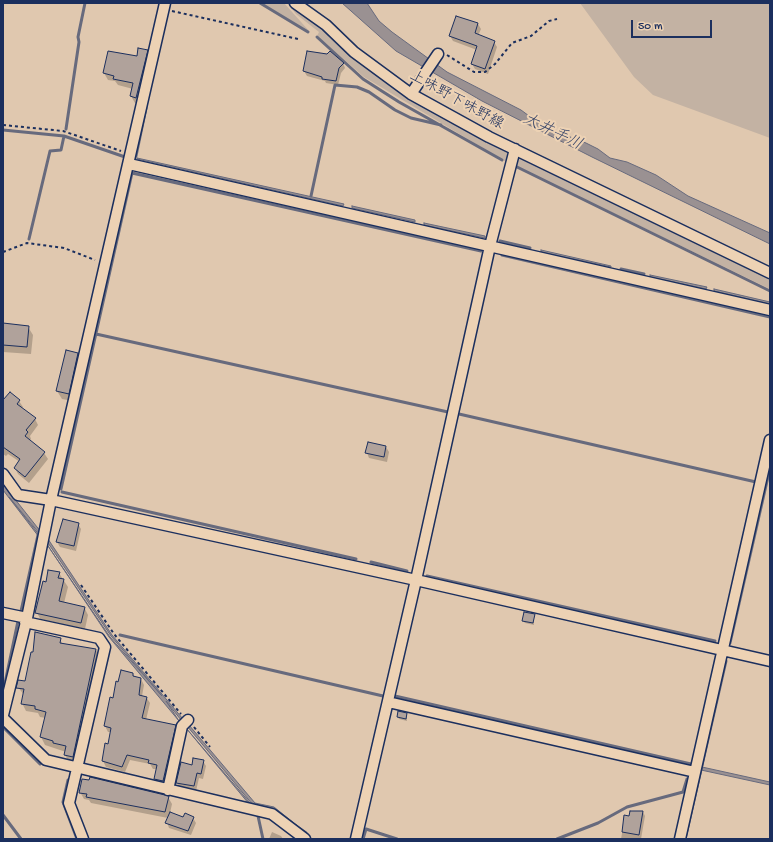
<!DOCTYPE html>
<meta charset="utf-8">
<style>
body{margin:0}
#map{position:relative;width:773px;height:842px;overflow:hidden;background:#e0c8af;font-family:"Gochi Hand",sans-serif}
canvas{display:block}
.frame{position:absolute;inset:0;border:4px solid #1b2f5e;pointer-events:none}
.scale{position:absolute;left:631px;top:20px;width:81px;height:18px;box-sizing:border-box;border:2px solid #1b2f5e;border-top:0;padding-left:5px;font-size:12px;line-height:14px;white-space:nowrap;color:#1b2f5e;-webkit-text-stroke:3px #edd2b4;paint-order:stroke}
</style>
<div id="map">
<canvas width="773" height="842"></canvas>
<div class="frame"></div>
<div class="scale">50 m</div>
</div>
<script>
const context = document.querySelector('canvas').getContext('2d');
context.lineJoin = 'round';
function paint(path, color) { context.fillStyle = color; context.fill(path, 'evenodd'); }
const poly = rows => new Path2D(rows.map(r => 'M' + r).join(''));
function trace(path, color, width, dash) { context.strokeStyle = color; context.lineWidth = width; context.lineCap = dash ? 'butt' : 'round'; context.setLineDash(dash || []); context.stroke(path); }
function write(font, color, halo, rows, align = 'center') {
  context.font = font + ' "Gochi Hand","Klee One",sans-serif'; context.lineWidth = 4; context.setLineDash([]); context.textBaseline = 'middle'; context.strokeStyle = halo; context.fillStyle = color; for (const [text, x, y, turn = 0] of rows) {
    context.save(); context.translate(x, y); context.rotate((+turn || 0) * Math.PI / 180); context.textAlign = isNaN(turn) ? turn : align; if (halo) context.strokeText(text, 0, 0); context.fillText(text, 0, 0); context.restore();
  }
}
paint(poly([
 [262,3,284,3,310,32,309,32],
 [287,3,291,3,324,29,374,74,398,89,505,149,509,157,508,163,364,77,317,36,319,32,296,14],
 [580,3,770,3,770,138,653,95,634,77],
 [519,156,770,276,770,289,512,164,515,158]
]), '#c3b2a3');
const water = poly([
 [342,3,367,3,379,21,392,32,447,72,521,110,544,127,586,143,598,149,610,158,627,162,656,175,688,196,770,233,770,244,592,157,482,101,396,51,342,3],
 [137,158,344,204,343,206,137,159,137,158],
 [352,206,415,220,415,222,352,208,352,206],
 [424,223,485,236,485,238,424,225,424,223],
 [541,250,611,266,611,267,541,252,541,250],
 [650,275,707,287,706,289,650,277,650,275],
 [714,289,770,302,770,304,714,291,714,289],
 [3,484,41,532,39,533,9,497,40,536,39,537,3,490,3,484],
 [48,539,112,635,183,719,181,720,166,701,179,721,109,637,46,543,110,637,162,696,111,636,46,540,48,539],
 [189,725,255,803,274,807,299,827,298,829,273,809,253,805,187,726,189,725],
 [186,728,250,803,249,804,186,728],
 [702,767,770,782,770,785,701,770,702,767]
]);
paint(water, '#9a9192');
trace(water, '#676a7d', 1);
paint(poly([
 [457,17,478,24,481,29,478,36,494,42,497,47,488,74,475,69,472,64,477,50,453,41,450,36],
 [147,51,151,57,140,104,135,103,131,96,133,89,118,85,115,81,108,80,104,73,138,57],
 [343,63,345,68,341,73,338,85,326,83,325,81,307,76,304,71],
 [3,324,28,327,33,335,31,354,3,352],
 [77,354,82,362,73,401,62,399,57,391],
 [19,401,23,407,21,409,35,419,38,425,30,436,31,439,29,441,44,453,48,459,29,483,18,474,15,468,20,462,8,454,6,456,3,454,3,402],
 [386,447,389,452,387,462,369,458,367,453],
 [78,524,81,529,76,551,60,547,57,542],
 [59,573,68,587,64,603,84,607,88,615,85,629,41,620,37,613,47,583],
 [534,615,534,625,525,623,523,621],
 [60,639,63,645,96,650,100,657,77,764,69,762,65,755,66,752,45,745,41,737,46,718,40,717,38,713,26,711,22,703,24,695,18,687,26,682],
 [133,674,135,678,141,679,144,685,142,696,146,697,150,703,146,720,175,726,178,731,166,786,158,785,155,779,157,769,153,769,150,764,130,760,125,772,106,767,103,761,106,745,108,745,111,732,108,732,105,726,111,698,113,699,119,683],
 [407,714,407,721,399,719,398,717],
 [203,761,206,766,203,779,199,778,196,791,180,788,177,783,192,766],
 [90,782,168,797,172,804,170,813,184,818,193,818,196,823,191,835,169,828,167,822,168,818,91,803,89,800,84,799,80,792],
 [643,812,645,816,641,839,621,839,625,816,630,817],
 [272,832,281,836,283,839,269,839]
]), '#0003');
trace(poly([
 [260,3,308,32],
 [317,37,363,79,399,102,502,160],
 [66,129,79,42,78,37,85,3],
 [3,130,64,136,125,157],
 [136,156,146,108],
 [517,167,770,291],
 [311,196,335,85,357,87,369,92,395,110,411,118,441,125],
 [29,239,50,151,61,150,64,136],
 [500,241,530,248],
 [502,255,770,317],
 [621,269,644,274],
 [96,334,448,412],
 [459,414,756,482],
 [61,489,132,173,481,251],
 [62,492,356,559],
 [371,562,407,571],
 [427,576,715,641],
 [21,611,38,535],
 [120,635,383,696],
 [730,643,770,468],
 [5,683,18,621],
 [395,696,691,764],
 [3,727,40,764],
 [68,780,63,802,77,839],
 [3,815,21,839],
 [258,816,263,839],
 [296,826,306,833],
 [363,839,366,829,397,839],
 [557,839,598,823,627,807,683,792,687,779],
 [685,839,726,661]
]), '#676a7d', 3);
const building = poly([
 [456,16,478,23,475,33,495,41,485,69,471,64,477,46,449,36,456,16],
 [138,48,148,50,136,98,130,96,133,83,113,79,114,76,103,73,108,51,137,56,138,48],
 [307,51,327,54,330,51,344,63,339,68,336,81,322,79,322,77,303,71,307,51],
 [3,323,29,326,27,347,3,345,3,323],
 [66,350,78,353,69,394,56,391,66,350],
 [10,392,20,400,17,404,36,418,26,430,28,432,25,436,45,452,25,477,14,468,20,459,3,447,3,400,10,392],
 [368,442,386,446,384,457,365,453,368,442],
 [63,519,79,523,74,546,56,542,63,519],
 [48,570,60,572,58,578,64,579,59,601,85,607,81,623,35,613,43,581,46,582,48,570],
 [524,612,535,614,533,623,522,621,524,612],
 [35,632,61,638,60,643,96,649,73,757,64,755,66,746,53,743,53,741,40,737,46,712,35,709,35,706,21,704,24,689,16,688,18,680,25,681,31,652,33,652,35,632],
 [121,670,133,673,133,676,141,678,139,695,147,697,142,718,176,725,163,781,154,779,157,765,148,763,149,760,127,755,122,767,102,761,105,743,108,744,111,728,104,726,110,697,113,698,116,681,118,682,121,670],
 [398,711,407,713,406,719,397,717,398,711],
 [193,758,204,760,201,774,197,773,194,786,176,783,181,762,192,765,193,758],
 [90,777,169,796,165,812,86,797,87,794,79,793,82,779,89,780,90,777],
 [630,811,643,811,639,835,622,832,624,815,629,816,630,811],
 [170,812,183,817,185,813,194,817,188,831,165,823,170,812]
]);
paint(building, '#b0a29b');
trace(building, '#1b2f5e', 1);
const minor = poly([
 [295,3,326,25,354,52,411,94,489,137,770,273],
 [411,94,438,54],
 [129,164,770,310],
 [3,474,18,495,51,500,416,580,770,661],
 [3,613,27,618],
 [25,622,99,638,105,647,69,803,83,839],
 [388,702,695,772],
 [3,715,27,618,51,500,165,3],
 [3,718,46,760,272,814,305,839],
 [168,790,182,726,188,720],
 [356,839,416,580,490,246,515,149],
 [680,839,770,440]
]);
trace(minor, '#1b2f5e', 13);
trace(poly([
 [172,11,298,39],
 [447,55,474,72,485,72,495,64,512,43,531,36,549,21,557,19],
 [3,125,63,131,121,151],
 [3,252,27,243,64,248,95,260],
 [81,585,114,634,181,714],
 [194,727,210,747]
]), '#1b2f5e', 2, [3, 3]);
trace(minor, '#edd2b4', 10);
write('15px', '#1b2f5e', '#edd2b4', [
 ["上味野下味野線",456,101,29]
]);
write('italic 16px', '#344368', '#edd2b4', [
 ["大井手川",552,133,26]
]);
</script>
